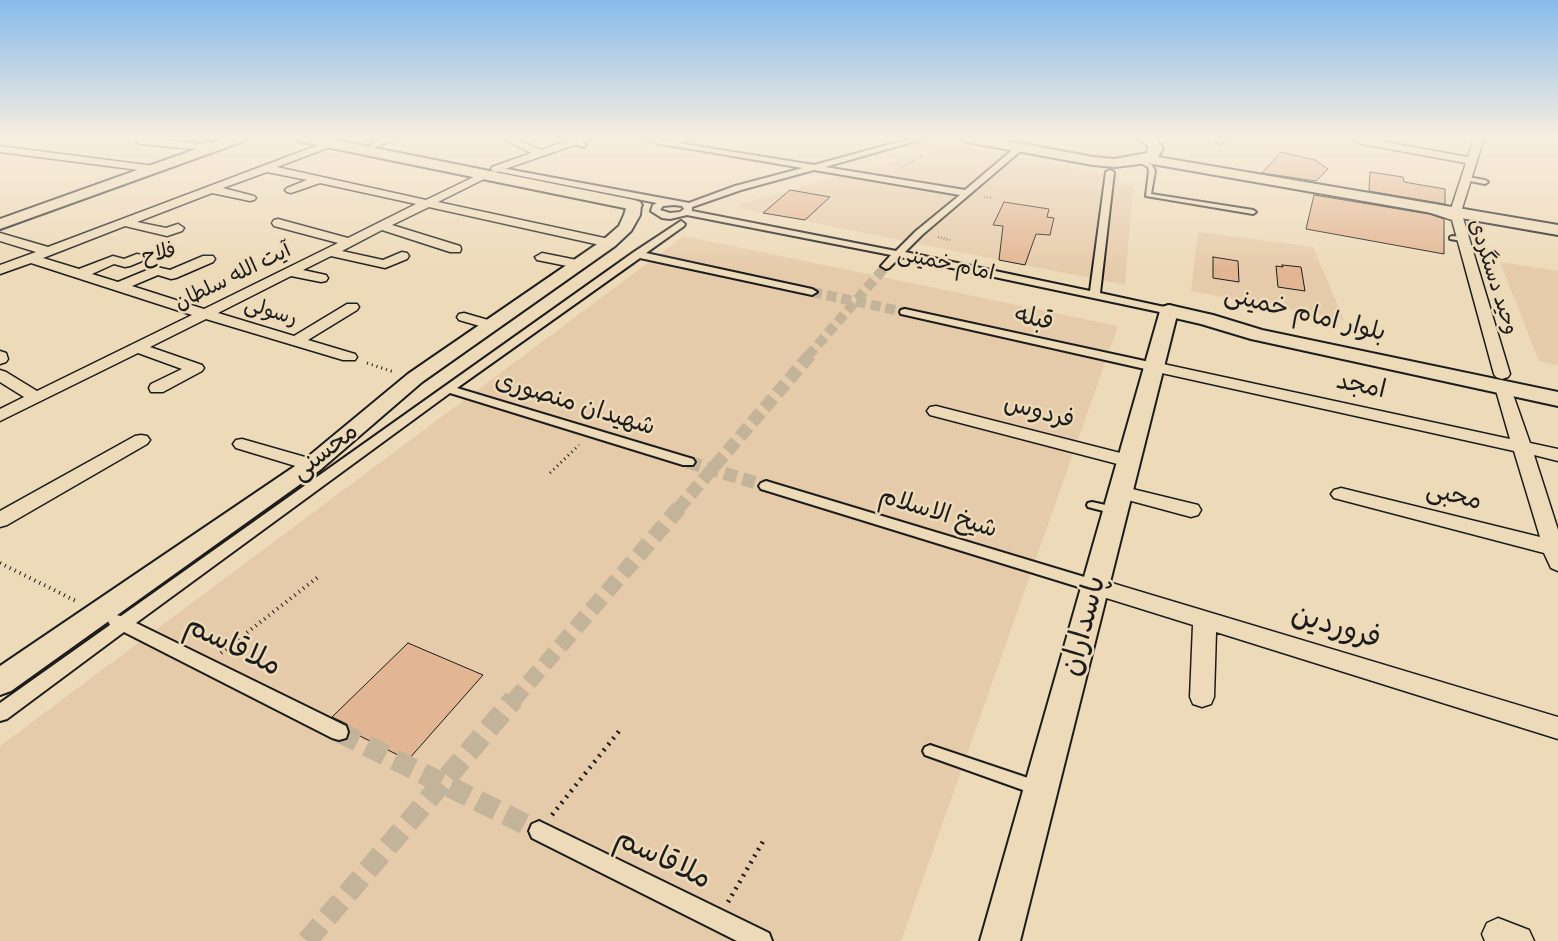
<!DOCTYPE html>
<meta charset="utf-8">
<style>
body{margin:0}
canvas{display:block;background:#eddab8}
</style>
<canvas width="1558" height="941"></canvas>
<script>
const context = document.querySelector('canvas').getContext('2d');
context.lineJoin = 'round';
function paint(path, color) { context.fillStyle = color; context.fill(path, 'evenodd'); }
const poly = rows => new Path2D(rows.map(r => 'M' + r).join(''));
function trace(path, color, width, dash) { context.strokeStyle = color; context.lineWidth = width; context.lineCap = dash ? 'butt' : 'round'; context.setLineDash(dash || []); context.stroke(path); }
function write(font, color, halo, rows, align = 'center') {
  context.font = font + ' Caveat,"Playpen Sans Arabic",sans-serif'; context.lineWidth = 5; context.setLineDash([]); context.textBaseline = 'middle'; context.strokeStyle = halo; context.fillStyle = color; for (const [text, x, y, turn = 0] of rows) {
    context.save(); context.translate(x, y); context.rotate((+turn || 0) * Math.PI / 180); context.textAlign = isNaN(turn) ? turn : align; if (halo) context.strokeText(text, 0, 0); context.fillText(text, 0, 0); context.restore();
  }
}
paint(poly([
 [955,145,1117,176,1116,184,1133,186,1125,285,740,208,740,204],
 [1198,232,1313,247,1344,320,1191,291],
 [684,236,1118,326,901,941,0,941,0,746],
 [1500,262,1558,271,1558,365,1539,361]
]), '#e6cbaa');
const building = poly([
 [1281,152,1315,160,1328,169,1316,181,1262,173,1281,152],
 [1370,172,1403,177,1404,182,1445,189,1445,204,1369,191,1370,172],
 [790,190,830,197,805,220,763,213,790,190],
 [1314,195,1429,214,1444,219,1444,254,1306,229,1314,195],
 [1004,202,1049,209,1047,217,1054,218,1050,235,1036,234,1025,265,999,260,1003,226,993,225,1004,202],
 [1213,257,1238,261,1239,282,1213,278,1213,257],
 [1282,265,1301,267,1305,291,1278,287,1276,266,1283,267,1282,265],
 [408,643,483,675,408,760,350,731,347,724,332,717,408,643]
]);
paint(building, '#e3b693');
trace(building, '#1c1c1c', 1);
trace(poly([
 [812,292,905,312],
 [808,356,886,266]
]), '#c3b499', 10, [10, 5]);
trace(poly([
 [688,462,766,486],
 [678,509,810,355]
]), '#c3b499', 13, [13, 6]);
trace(poly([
 [513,701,679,508]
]), '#c3b499', 16, [16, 8]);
trace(poly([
 [339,732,539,831],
 [307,941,514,699]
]), '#c3b499', 21, [21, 10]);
const service = poly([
 [188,138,197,138,221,146,218,148,188,138],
 [572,140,585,144,586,145,583,147,570,143,570,141,572,140],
 [1139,158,1152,165,1155,171,1151,194,1253,210,1256,212,1253,214,1146,196,1149,171,1148,167,1137,161,1137,159,1139,158],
 [1467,177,1485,180,1488,182,1485,184,1465,180,1465,178,1467,177],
 [1452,236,1462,237,1465,239,1462,241,1450,239,1450,237,1452,236],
 [1092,502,1119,508,1120,510,1115,514,1088,507,1087,505,1088,503,1092,502],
 [930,745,1037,781,1042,783,1044,788,1042,793,1037,795,925,755,923,751,925,747,930,745]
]);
const pedestrian = poly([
 [913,138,926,138,825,167,965,190,1017,146,1024,148,922,235,905,252,1090,291,1106,172,1110,170,1114,172,1100,293,1169,308,1174,311,1169,314,900,257,889,268,886,269,881,266,891,255,687,215,670,219,662,218,651,211,653,205,657,203,496,171,492,169,496,167,689,203,735,186,803,168,668,145,664,143,665,141,814,165,913,138],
 [814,170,960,195,916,231,896,251,692,211,692,207,741,190,814,170],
 [674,205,682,206,684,209,680,212,670,213,660,210,663,206,674,205],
 [681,221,685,224,684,226,646,253,812,289,817,292,812,295,640,258,457,388,693,459,695,462,693,465,683,465,450,393,136,623,346,726,348,732,346,738,339,740,332,738,124,632,7,719,0,721,0,703,110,625,108,621,110,616,116,615,121,616,634,252,681,221],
 [905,309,1154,363,1160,367,1154,371,901,314,900,312,901,310,905,309],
 [766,481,1101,582,1103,586,1101,590,1095,592,761,489,759,486,761,483,766,481],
 [539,821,769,933,772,941,737,941,532,838,529,831,532,824,539,821]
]);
const minor = poly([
 [143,138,214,145,219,148,214,151,140,144,135,141,136,139,143,138],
 [383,138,398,138,374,148,369,145,383,138],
 [501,138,515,138,541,150,575,138,595,138,496,172,492,171,491,169,492,167,531,153,501,138],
 [637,138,668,140,695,138,668,146,637,138],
 [1217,138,1229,138,1220,144,1215,141,1217,138],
 [1363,138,1468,157,1474,138,1484,138,1460,215,1463,218,1510,374,1508,377,1502,379,1496,377,1494,374,1452,220,1428,212,1426,209,1432,205,1450,212,1466,163,1361,144,1356,141,1363,138],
 [329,141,333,142,333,146,277,167,426,200,484,172,488,173,489,175,488,177,438,202,609,239,615,243,609,247,429,207,392,225,460,246,461,249,460,252,450,252,382,230,342,251,383,260,402,252,407,253,409,256,407,259,385,268,331,256,303,270,326,275,328,278,326,281,321,282,291,276,218,313,294,336,347,304,357,304,359,307,357,310,308,340,355,354,357,357,355,360,343,360,206,319,150,347,202,365,204,368,202,371,163,392,151,392,149,388,151,384,182,369,138,353,0,421,0,409,24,397,0,382,0,370,6,372,37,391,192,315,31,263,0,274,0,265,36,252,0,241,0,233,48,247,329,141],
 [267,172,307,180,287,188,285,190,287,192,291,193,320,183,416,204,348,238,278,219,274,220,272,223,274,226,338,243,204,309,132,286,158,275,171,279,176,278,213,262,215,259,213,256,203,256,170,270,157,267,152,268,118,282,92,274,114,264,125,267,130,266,142,261,144,258,142,255,137,254,124,259,113,256,79,269,43,258,125,226,167,236,182,231,184,228,178,224,166,228,137,222,212,193,250,201,254,200,256,198,254,196,223,188,267,172],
 [0,146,154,166,159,169,154,172,0,152,0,146],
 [542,253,582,261,584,264,577,268,537,260,535,257,542,253],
 [464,313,495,322,497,325,495,328,490,329,459,320,457,317,459,314,464,313],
 [0,351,6,353,8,359,6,362,0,364,0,351],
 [1154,362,1510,439,1495,387,1497,383,1509,383,1530,443,1558,449,1558,461,1534,455,1558,530,1558,571,1551,568,1544,553,1334,498,1331,494,1334,490,1341,488,1540,537,1514,451,1148,370,1146,367,1148,364,1154,362],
 [936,406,1136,457,1138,461,1136,465,1129,467,930,415,927,411,930,407,936,406],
 [141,435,147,436,150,440,147,444,7,525,0,527,0,511,135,436,141,435],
 [242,439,319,461,321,465,319,469,312,471,236,448,233,444,236,440,242,439],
 [1120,486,1198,505,1201,510,1198,515,1191,517,1113,496,1110,492,1113,488,1120,486],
 [1095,578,1558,717,1558,739,1216,632,1214,697,1211,704,1202,707,1193,704,1190,697,1193,625,1087,592,1084,586,1087,580,1095,578],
 [1498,918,1529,930,1534,941,1485,941,1482,934,1487,923,1498,918]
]);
const tertiary = poly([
 [227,138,246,138,244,141,0,229,0,219,227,138],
 [1146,155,1558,225,1558,235,1141,162,1139,159,1141,156,1146,155],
 [634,201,639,202,641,205,640,215,631,231,615,246,422,382,320,470,11,691,0,695,0,666,304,460,408,374,603,240,619,226,624,215,627,205,629,202,634,201],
 [1169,305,1175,307,1178,311,1020,941,980,941,1160,311,1163,307,1169,305]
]);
const secondary = poly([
 [295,138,325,138,634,200,640,202,642,205,640,208,634,210,302,142,295,138],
 [960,138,992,138,1093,157,1115,159,1147,153,1148,146,1138,138,1155,138,1163,148,1157,159,1139,164,1115,167,1093,165,967,142,960,138],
 [1169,305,1213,315,1262,330,1558,392,1558,406,1251,339,1201,324,1162,315,1159,311,1162,307,1169,305]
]);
trace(service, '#1c1c1c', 4);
trace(pedestrian, '#1c1c1c', 4);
trace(minor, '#1c1c1c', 3);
trace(tertiary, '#1c1c1c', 4);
trace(secondary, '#1c1c1c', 4);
trace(poly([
 [1091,138,1103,140],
 [1105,138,1103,140,1108,144,1105,146],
 [902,167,922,156,917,153],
 [984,197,993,198]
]), '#1c1c1c', 2, [0.5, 2.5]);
trace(poly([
 [938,237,950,240]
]), '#1c1c1c', 2.5, [0.5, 2.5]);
trace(poly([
 [367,363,394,372],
 [550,473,579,445]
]), '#1c1c1c', 3, [1, 4]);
trace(poly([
 [0,563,76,601],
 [221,653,318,577]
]), '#1c1c1c', 4, [1, 4.5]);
trace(poly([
 [552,815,620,730],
 [728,902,765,838]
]), '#1c1c1c', 4.5, [2, 5.5]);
paint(service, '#eddab8');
paint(pedestrian, '#eddab8');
paint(minor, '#eddab8');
paint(tertiary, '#eddab8');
paint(secondary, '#eddab8');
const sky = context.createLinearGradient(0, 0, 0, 270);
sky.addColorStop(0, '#88bbec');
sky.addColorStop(0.51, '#f7eedf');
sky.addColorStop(1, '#f7eedf00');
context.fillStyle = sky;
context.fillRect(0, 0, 1558, 270);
write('21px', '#1c1c1c', '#eddab8', [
 ["فلاح",159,254,-13],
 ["امام خمینی",946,264,12],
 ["آیت الله سلطان",233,277,-26],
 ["وحید دستگردی",1493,277,72],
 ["رسولی",271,312,17]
]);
write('25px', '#1c1c1c', '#eddab8', [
 ["بلوار امام خمینی",1305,314,14],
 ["قبله",1034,319,12],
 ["امجد",1361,386,12],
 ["شهیدان منصوری",575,404,17],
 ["فردوس",1039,412,15],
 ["محسنی",325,452,-38],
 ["محبی",1454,496,14],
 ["شیخ الاسلام",938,513,17]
]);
write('30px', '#1c1c1c', '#eddab8', [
 ["پاسداران",1084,626,-75],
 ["فروردین",1336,627,17],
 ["ملاقاسم",233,646,26],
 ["ملاقاسم",663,859,26]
]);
</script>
